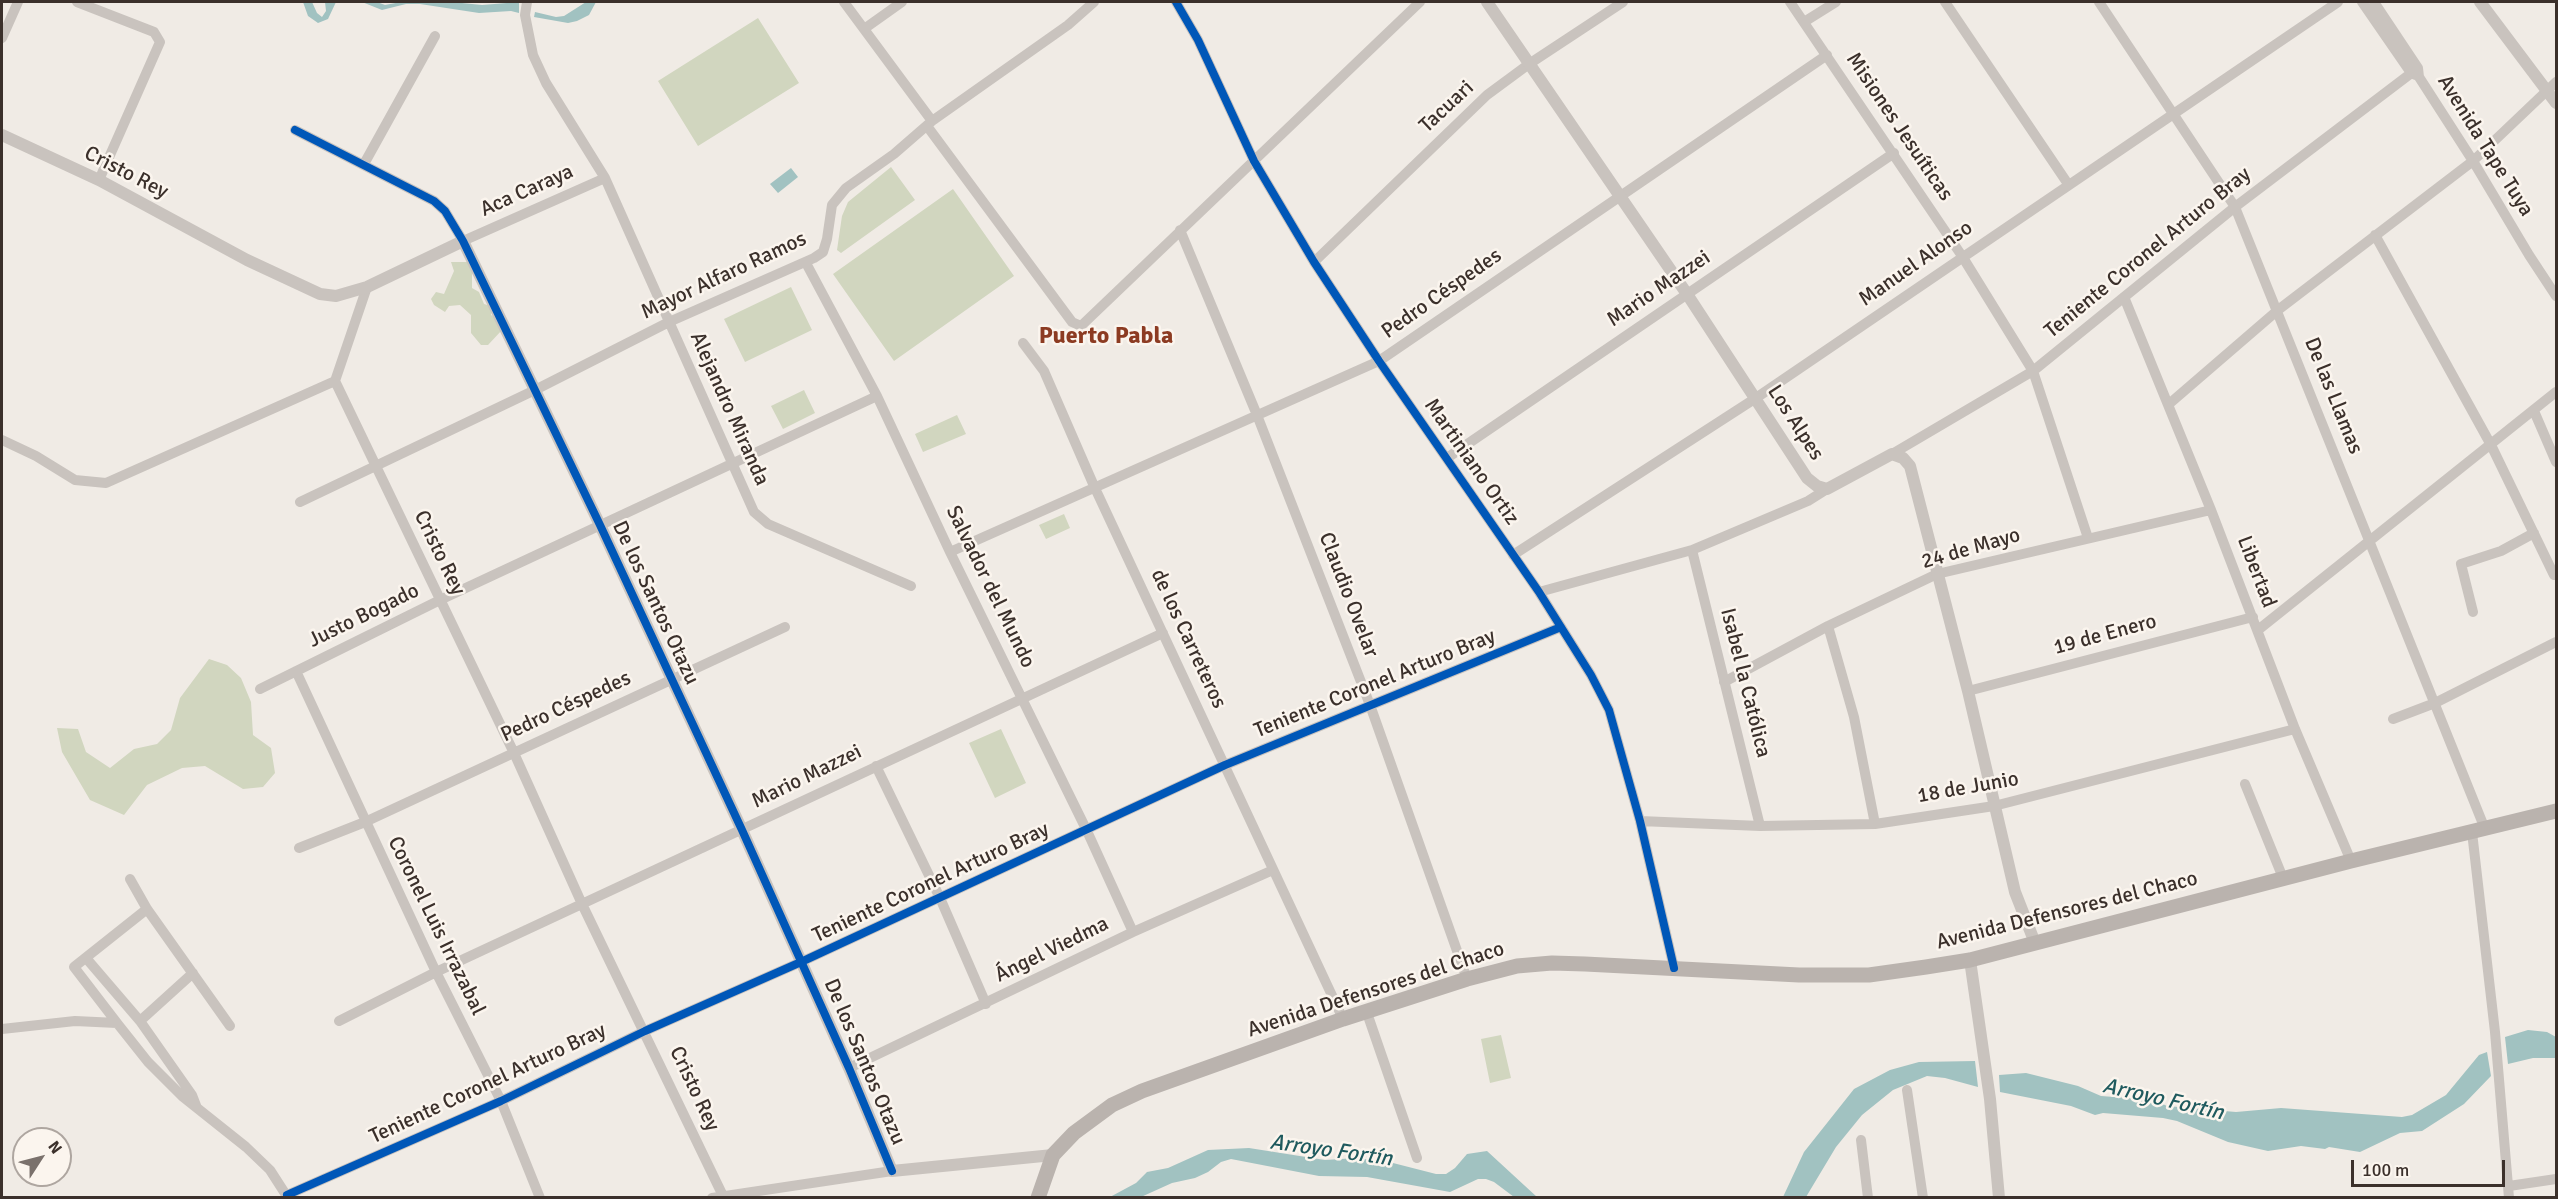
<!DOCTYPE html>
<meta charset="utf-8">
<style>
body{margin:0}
#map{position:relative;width:2558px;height:1199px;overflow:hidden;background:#f0ebe5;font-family:Signika,sans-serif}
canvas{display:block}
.frame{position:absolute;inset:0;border:3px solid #3b302b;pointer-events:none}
.north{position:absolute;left:12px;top:1127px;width:60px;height:60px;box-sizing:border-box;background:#fbf5ee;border:2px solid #aea6a0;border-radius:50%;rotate:54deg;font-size:16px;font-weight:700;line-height:24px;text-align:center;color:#3b302b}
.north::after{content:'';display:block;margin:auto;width:21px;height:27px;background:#7a716c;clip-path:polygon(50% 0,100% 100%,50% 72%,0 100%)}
.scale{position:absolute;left:2351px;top:1160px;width:154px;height:27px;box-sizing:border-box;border:3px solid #3b302b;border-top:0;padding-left:8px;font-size:18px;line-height:21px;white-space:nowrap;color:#3b302b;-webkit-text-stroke:4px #fbf5ee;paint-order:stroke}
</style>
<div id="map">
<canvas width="2558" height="1199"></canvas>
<div class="frame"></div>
<div class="north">N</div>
<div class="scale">100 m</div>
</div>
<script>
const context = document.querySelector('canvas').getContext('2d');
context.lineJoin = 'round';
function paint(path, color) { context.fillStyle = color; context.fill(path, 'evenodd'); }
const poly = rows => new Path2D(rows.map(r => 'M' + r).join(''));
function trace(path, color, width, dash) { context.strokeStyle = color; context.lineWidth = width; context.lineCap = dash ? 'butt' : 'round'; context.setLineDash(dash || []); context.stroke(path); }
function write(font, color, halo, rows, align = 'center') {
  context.font = font + ' Signika,sans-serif'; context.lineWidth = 5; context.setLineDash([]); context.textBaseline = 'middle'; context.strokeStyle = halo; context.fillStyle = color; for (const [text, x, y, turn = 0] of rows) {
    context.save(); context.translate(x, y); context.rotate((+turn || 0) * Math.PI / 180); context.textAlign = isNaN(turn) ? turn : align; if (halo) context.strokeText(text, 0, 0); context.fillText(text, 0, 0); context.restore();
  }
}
paint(poly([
 [758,18,799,83,698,146,658,81],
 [891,167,915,200,841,253,837,250,842,216,848,202],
 [953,189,1014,276,894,361,833,274],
 [451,262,472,262,472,288,479,292,484,304,491,306,491,315,501,321,502,330,488,345,481,345,471,333,471,315,460,305,449,306,445,312,434,305,431,299,436,292,444,294,454,271],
 [791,287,812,330,745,362,724,319],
 [804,390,815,413,783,429,771,406],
 [957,415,966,434,923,452,915,434],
 [1064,514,1070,528,1046,539,1039,525],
 [209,659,227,665,241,678,251,702,253,735,271,748,275,773,263,787,243,789,205,766,182,768,147,785,124,815,90,800,62,752,57,728,78,729,86,752,110,768,134,749,157,744,171,730,180,698],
 [1001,729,1026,783,995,798,969,743],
 [1501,1035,1511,1078,1490,1083,1481,1039]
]), '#d1d6bf');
paint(poly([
 [303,2,312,2,317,13,322,17,326,11,325,2,336,2,328,19,318,23,308,16],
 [362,2,377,2,385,5,401,2,452,2,482,5,519,2,519,13,511,11,479,13,420,4,406,4,382,10],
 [586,2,596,2,589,15,577,21,568,23,534,17,535,12,556,17,564,16],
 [791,168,798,177,778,193,770,184],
 [2528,1030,2547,1032,2556,1037,2556,1058,2533,1058,2508,1064,2505,1037],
 [2487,1052,2491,1076,2464,1104,2422,1131,2400,1133,2360,1152,2329,1147,2325,1149,2301,1146,2268,1151,2228,1142,2177,1121,2163,1118,2103,1113,2095,1115,2071,1106,2000,1092,1999,1075,2026,1073,2078,1086,2101,1096,2154,1100,2167,1106,2236,1112,2281,1108,2402,1117,2412,1115,2446,1095,2479,1055],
 [1975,1061,1978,1087,1945,1078,1927,1076,1893,1090,1862,1115,1836,1147,1806,1197,1783,1197,1804,1152,1854,1089,1890,1070,1919,1062],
 [1249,1148,1325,1160,1357,1158,1393,1163,1436,1174,1446,1174,1455,1168,1467,1154,1487,1151,1537,1197,1514,1197,1494,1182,1486,1179,1478,1179,1450,1192,1367,1177,1319,1176,1231,1159,1221,1162,1208,1172,1195,1178,1172,1183,1141,1197,1110,1197,1136,1183,1147,1172,1168,1168,1208,1150]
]), '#a1c2c1');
trace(poly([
 [77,2,154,32,160,42,99,180],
 [527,2,525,15,533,55,546,83,605,178,754,512,768,524,911,586],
 [844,2,932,121],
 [1176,2,1198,40,1254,161,1314,262,1379,361,1539,592,1591,675,1609,710,1640,821,1674,968],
 [1790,2,1962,256,2033,371,2088,538],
 [1945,2,2068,184],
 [2099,2,2235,207,2485,829],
 [2362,2,2411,73,2416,75],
 [2374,2,2418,68,2419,77,2473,161,2529,255,2556,296],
 [1804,22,1836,2],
 [864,29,902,2],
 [2,38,18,2],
 [927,126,1072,322,1081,326,1420,2],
 [295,130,434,201,445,211,463,241,605,178],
 [364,164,435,36],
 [1180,230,1257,415,1370,705,1467,979],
 [2375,235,2491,445,2554,575],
 [1314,262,1487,95,1529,64,1623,2],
 [806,263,877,396,950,552,1087,831,1133,932],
 [367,287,335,381,514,753,582,904,724,1198],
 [2124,297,2211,510,2295,729,2351,861],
 [1023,343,1044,371,1094,486,1343,1019],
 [2169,404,2278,310,2473,161,2556,82],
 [2534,411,2556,462],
 [2,440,36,456,75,480,106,483,335,381],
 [1892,454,2033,371,2235,207,2418,68],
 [1447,458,1894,153],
 [300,502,535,390,669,322,814,258,823,252,827,239,832,205,846,188,894,154,932,121,1068,25,1094,2],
 [1692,550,1760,826],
 [950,552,1379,361,1827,55],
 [1513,555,1756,398,2338,2],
 [1539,592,1692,550,1808,501,1827,489],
 [2473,612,2461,564,2501,551,2534,533],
 [1828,626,1854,717,1875,824],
 [2258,630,2556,392],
 [296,671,436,972,501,1101,540,1198],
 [1724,682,1828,626,1937,574,2211,510],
 [260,689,440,600,877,396],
 [1968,691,2253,617],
 [2393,719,2435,703,2556,642],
 [876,766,940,898,986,1004],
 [2245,784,2283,878],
 [1640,821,1760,826,1875,824,1994,806,2295,729],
 [2472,832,2495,1032,2509,1198],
 [299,848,365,822,785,627],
 [130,879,147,909,230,1026],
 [86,958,140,1021,193,973],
 [1367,1013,1417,1158],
 [140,1021,192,1095,197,1108],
 [339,1021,436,972,1163,633],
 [117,1023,74,967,147,909],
 [2,1029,75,1021,117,1023,148,1062,182,1096,246,1147,270,1170,288,1198],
 [849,1068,1133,932,1273,870],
 [1907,1090,1923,1198],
 [1861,1140,1868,1198],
 [2509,1186,2556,1179],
 [287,1195,501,1101,645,1031,801,962,1225,765,1561,627],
 [712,1198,892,1171]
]), '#c9c3be', 10);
trace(poly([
 [1487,2,1687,294,1807,478,1817,486,1827,489,1892,454,1903,458,1910,466,1968,691,2015,892,2035,943],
 [2480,2,2556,103],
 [2,135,99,180,247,260,320,294,336,296,367,287,463,241,600,525,742,830,849,1068,892,1171,1053,1155],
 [1970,960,1990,1099,1999,1198]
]), '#c9c3be', 12);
trace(poly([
 [1038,1198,1053,1155,1074,1133,1112,1105,1142,1091,1343,1019,1467,979,1517,966,1552,963,1585,964,1799,975,1869,975,1926,967,1970,960,2351,861,2556,811]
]), '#bab3ae', 15);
trace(poly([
 [1176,2,1198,40,1254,161,1314,262,1379,361,1539,592,1591,675,1609,710,1640,821,1674,968],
 [295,130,434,201,445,211,463,241,600,525,742,830,849,1068,892,1171],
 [287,1195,501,1101,645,1031,801,962,1225,765,1561,627]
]), '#0057b8', 8);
write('21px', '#3b302b', '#fbf5ee', [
 ["Tacuari",1447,107,-43],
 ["Misiones Jesuíticas",1899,127,56],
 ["Avenida Tape Tuya",2485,146,58],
 ["Cristo Rey",126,173,27],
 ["Aca Caraya",527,191,-24],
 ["Teniente Coronel Arturo Bray",2148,253,-39],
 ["Manuel Alonso",1916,264,-35],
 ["Mayor Alfaro Ramos",724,276,-25],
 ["Mario Mazzei",1659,289,-34],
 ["Pedro Céspedes",1442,294,-35],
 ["De las Llamas",2333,396,68],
 ["Alejandro Miranda",729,409,66],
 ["Los Alpes",1795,423,57],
 ["Martiniano Ortiz",1471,462,55],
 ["24 de Mayo",1971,549,-16],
 ["Cristo Rey",439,553,64],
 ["Libertad",2256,572,69],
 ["Salvador del Mundo",990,587,64],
 ["Claudio Ovelar",1348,595,69],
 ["De los Santos Otazu",655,603,65],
 ["Justo Bogado",364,616,-26],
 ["19 de Enero",2105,635,-15],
 ["de los Carreteros",1188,639,65],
 ["Isabel la Católica",1745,683,76],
 ["Teniente Coronel Arturo Bray",1375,684,-22],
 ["Pedro Céspedes",566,707,-25],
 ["Mario Mazzei",807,777,-26],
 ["18 de Junio",1968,788,-10],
 ["Teniente Coronel Arturo Bray",931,883,-25],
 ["Avenida Defensores del Chaco",2067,911,-14],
 ["Coronel Luis Irrazabal",436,926,64],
 ["Ángel Viedma",1052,950,-26],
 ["Avenida Defensores del Chaco",1376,990,-18],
 ["De los Santos Otazu",864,1062,67],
 ["Teniente Coronel Arturo Bray",488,1084,-25],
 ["Cristo Rey",694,1089,65]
]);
write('italic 22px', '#1f5a5e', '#fbf5ee', [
 ["Arroyo Fortín",2163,1100,13],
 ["Arroyo Fortín",1331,1151,8]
]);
write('bold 24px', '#8c3b22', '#fbf5ee', [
 ["Puerto Pabla",1106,337]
]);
</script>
